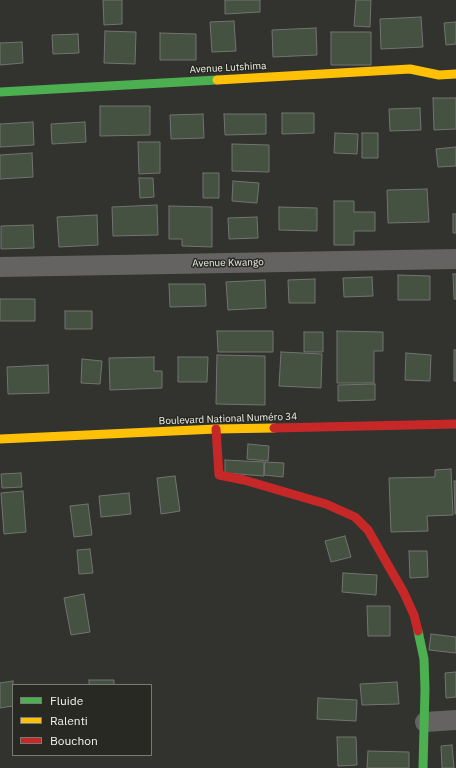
<!DOCTYPE html>
<meta charset="utf-8">
<style>
body{margin:0}
#map{position:relative;width:456px;height:768px;overflow:hidden;background:#32322e;font-family:"IBM Plex Sans",sans-serif}
canvas{display:block}
.legend{position:absolute;left:12px;top:684px;width:140px;height:72px;box-sizing:border-box;background:#292924;border:1px solid #797975;margin:0;padding:5px 7px;list-style:none;font-size:12px;color:#f2f2ee}
.legend li{display:flex;align-items:center;gap:8px;height:20px}
.legend b{width:20px;border:1px solid #797975}
</style>
<div id="map">
<canvas width="456" height="768"></canvas>
<ul class="legend">
<li><b style="height:5px;background:#4caf50"></b>Fluide</li>
<li><b style="height:5px;background:#ffc107"></b>Ralenti</li>
<li><b style="height:5px;background:#c62828"></b>Bouchon</li>
</ul>
</div>
<script>
const context = document.querySelector('canvas').getContext('2d');
context.lineJoin = 'round';
function paint(path, color) { context.fillStyle = color; context.fill(path, 'evenodd'); }
const poly = rows => new Path2D(rows.map(r => 'M' + r).join(''));
function trace(path, color, width, dash) { context.strokeStyle = color; context.lineWidth = width; context.lineCap = dash ? 'butt' : 'round'; context.setLineDash(dash || []); context.stroke(path); }
function write(font, color, halo, rows, align = 'center') {
  context.font = font + ' "IBM Plex Sans",sans-serif'; context.lineWidth = 3; context.setLineDash([]); context.textBaseline = 'middle'; context.strokeStyle = halo; context.fillStyle = color; for (const [text, x, y, turn = 0] of rows) {
    context.save(); context.translate(x, y); context.rotate((+turn || 0) * Math.PI / 180); context.textAlign = isNaN(turn) ? turn : align; if (halo) context.strokeText(text, 0, 0); context.fillText(text, 0, 0); context.restore();
  }
}
const building = poly([
 [103,0,122,0,122,24,104,25,103,0],
 [225,0,260,0,260,12,225,14,225,0],
 [356,0,371,0,370,27,354,26,356,0],
 [421,17,423,47,381,49,380,19,421,17],
 [234,21,236,51,212,52,210,22,234,21],
 [456,22,456,44,446,45,444,23,456,22],
 [316,28,317,55,273,57,272,30,316,28],
 [105,31,136,32,135,64,104,63,105,31],
 [331,32,371,32,371,65,331,65,331,32],
 [160,33,196,34,196,60,160,60,160,33],
 [78,34,79,53,53,54,52,35,78,34],
 [22,42,23,63,0,65,0,43,22,42],
 [433,98,456,98,456,129,434,130,433,98],
 [100,106,150,106,150,135,100,136,100,106],
 [420,108,421,130,390,131,389,109,420,108],
 [282,113,314,113,314,133,282,134,282,113],
 [203,114,204,138,171,139,170,115,203,114],
 [224,114,266,114,266,134,225,135,224,114],
 [33,122,34,145,0,147,0,124,33,122],
 [85,122,86,142,52,144,51,124,85,122],
 [335,133,358,134,357,154,334,153,335,133],
 [362,133,378,133,378,158,362,158,362,133],
 [138,142,160,142,160,173,139,174,138,142],
 [232,144,269,145,269,172,232,171,232,144],
 [456,147,456,166,438,167,436,149,456,147],
 [32,153,33,177,0,179,0,155,32,153],
 [203,173,219,173,219,198,203,198,203,173],
 [139,178,153,178,154,197,140,198,139,178],
 [233,181,259,183,257,203,232,201,233,181],
 [427,189,429,222,388,223,387,190,427,189],
 [334,201,354,201,354,212,375,212,375,231,354,231,354,245,334,245,334,201],
 [157,205,158,235,113,236,112,207,157,205],
 [169,206,212,207,212,247,182,246,182,239,169,239,169,206],
 [279,207,317,208,317,231,279,230,279,207],
 [453,214,456,214,456,233,453,233,453,214],
 [97,215,98,245,59,247,57,217,97,215],
 [257,217,258,238,229,239,228,218,257,217],
 [33,225,34,248,1,249,1,226,33,225],
 [453,274,456,274,456,299,454,299,453,274],
 [398,275,430,276,430,300,398,300,398,275],
 [372,277,373,296,344,297,343,278,372,277],
 [315,279,315,303,289,303,288,280,315,279],
 [265,280,266,308,228,310,226,282,265,280],
 [169,284,205,284,206,306,170,307,169,284],
 [0,299,35,299,35,321,0,321,0,299],
 [65,311,92,311,92,329,65,329,65,311],
 [217,331,273,331,273,352,218,352,217,331],
 [337,331,383,332,383,351,374,351,374,383,337,383,337,331],
 [304,332,323,332,323,352,304,352,304,332],
 [454,350,456,350,456,381,454,381,454,350],
 [281,352,322,354,321,388,279,386,281,352],
 [406,353,431,355,430,381,405,380,406,353],
 [217,355,265,356,265,405,216,404,217,355],
 [154,357,154,371,162,371,162,388,110,390,109,358,154,357],
 [178,357,208,357,207,382,178,382,178,357],
 [82,359,102,361,100,384,81,383,82,359],
 [48,365,49,393,8,394,7,367,48,365],
 [375,384,375,400,338,401,338,385,375,384],
 [248,444,269,446,268,461,247,459,248,444],
 [225,460,264,462,264,476,225,473,225,460],
 [265,462,284,463,283,477,264,475,265,462],
 [451,469,453,515,427,516,428,531,391,532,389,478,435,477,435,470,451,469],
 [21,473,22,487,2,488,1,474,21,473],
 [175,476,180,511,161,514,157,478,175,476],
 [454,481,456,481,456,514,455,514,454,481],
 [23,491,26,532,4,534,1,493,23,491],
 [129,493,131,514,101,517,99,496,129,493],
 [88,504,92,535,74,537,70,506,88,504],
 [345,536,351,557,331,562,325,541,345,536],
 [90,549,93,573,79,574,77,550,90,549],
 [409,551,427,551,428,577,410,578,409,551],
 [343,573,377,575,376,595,342,592,343,573],
 [84,594,90,632,71,635,64,598,84,594],
 [367,606,390,606,390,636,368,636,367,606],
 [431,634,456,637,456,653,429,650,431,634],
 [456,672,456,697,446,698,445,673,456,672],
 [89,680,114,680,114,685,89,685,89,680],
 [13,681,13,706,0,708,0,683,13,681],
 [397,682,399,704,362,705,360,684,397,682],
 [318,698,357,700,356,721,317,719,318,698],
 [337,737,356,737,357,765,338,766,337,737],
 [452,745,454,768,442,768,441,746,452,745],
 [368,751,409,752,409,768,367,768,368,751]
]);
paint(building, '#455141');
trace(building, '#737471', 1);
trace(poly([
 [0,267,456,259],
 [425,722,456,720]
]), '#646362', 20);
trace(poly([
 [0,92,217,80],
 [418,631,424,659,425,689,423,768]
]), '#4caf50', 9);
trace(poly([
 [217,80,410,69,439,75,456,74],
 [0,439,216,429,274,428]
]), '#ffc107', 9);
trace(poly([
 [274,428,456,424],
 [216,429,219,475,244,480,326,504,355,517,368,530,404,593,414,615,418,631]
]), '#c62828', 9);
write('10px', '#f2f2ee', '#292924', [
 ["Avenue Lutshima",228,68,-3],
 ["Avenue Kwango",228,263,-1],
 ["Boulevard National Numéro 34",228,419,-2]
]);
</script>
